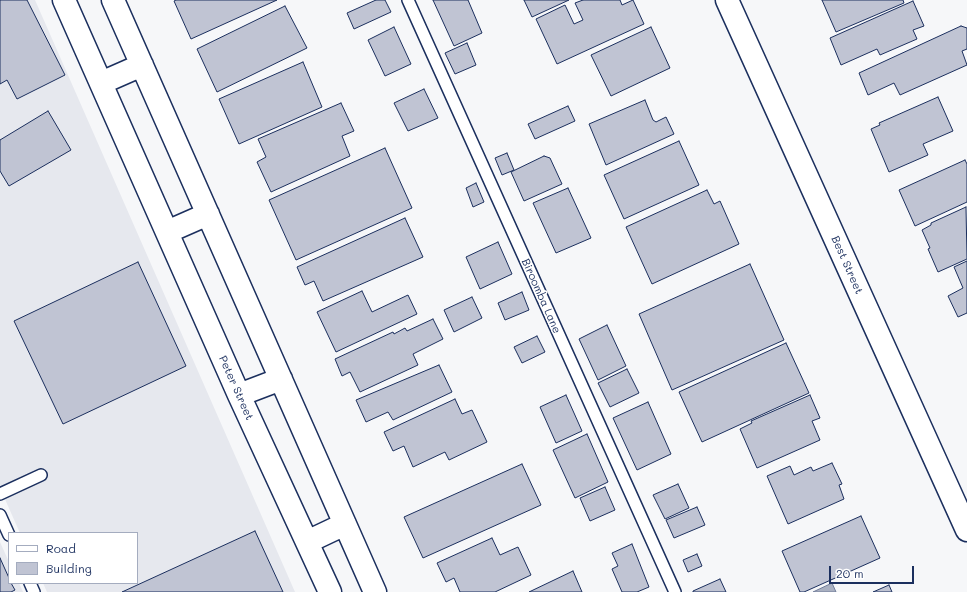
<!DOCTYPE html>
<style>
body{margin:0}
#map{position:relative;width:967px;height:592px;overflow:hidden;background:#f6f7f9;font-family:Mali,sans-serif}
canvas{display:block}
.legend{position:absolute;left:8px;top:532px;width:130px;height:52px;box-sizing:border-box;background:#fff;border:1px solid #a4acbf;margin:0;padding:5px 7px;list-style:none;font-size:12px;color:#1b2f5e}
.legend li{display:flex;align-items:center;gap:8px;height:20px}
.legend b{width:20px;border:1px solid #a4acbf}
.scale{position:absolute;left:829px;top:566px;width:85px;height:18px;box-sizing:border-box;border:2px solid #1b2f5e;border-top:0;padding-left:5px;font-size:12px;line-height:14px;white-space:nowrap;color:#1b2f5e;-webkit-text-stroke:3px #fff;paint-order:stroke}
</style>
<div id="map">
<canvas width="967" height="592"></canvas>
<ul class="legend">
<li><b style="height:5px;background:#fff"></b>Road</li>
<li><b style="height:11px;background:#c0c4d3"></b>Building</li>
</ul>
<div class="scale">20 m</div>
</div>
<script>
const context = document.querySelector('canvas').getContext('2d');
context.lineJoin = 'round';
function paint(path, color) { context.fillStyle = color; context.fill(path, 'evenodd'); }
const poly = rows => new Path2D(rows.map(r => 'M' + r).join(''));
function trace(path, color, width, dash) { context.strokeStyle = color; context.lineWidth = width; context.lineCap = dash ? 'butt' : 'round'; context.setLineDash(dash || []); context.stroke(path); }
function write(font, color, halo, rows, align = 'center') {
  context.font = font + ' Mali,sans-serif'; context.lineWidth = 3; context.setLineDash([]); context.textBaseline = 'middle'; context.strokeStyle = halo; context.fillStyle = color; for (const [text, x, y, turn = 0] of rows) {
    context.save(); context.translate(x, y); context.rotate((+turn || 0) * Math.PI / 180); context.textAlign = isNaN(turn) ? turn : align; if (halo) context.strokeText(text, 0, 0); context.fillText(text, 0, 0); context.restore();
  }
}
paint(poly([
 [0,0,35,0,295,592,47,592,43,583,137,583,137,533,20,533,0,488],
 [0,542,9,562,9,583,19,583,23,592,0,592]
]), '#e6e8ee');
const water = poly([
 [832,583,836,592,813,592,832,583]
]);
paint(water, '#a9b0c1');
trace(water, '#707c99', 1);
const building = poly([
 [0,0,27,0,65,75,17,99,7,80,0,84,0,0],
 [176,0,277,0,191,39,174,1,176,0],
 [376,0,385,0,391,12,354,29,347,13,376,0],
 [433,0,468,0,482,33,454,46,433,0],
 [524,0,569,0,532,17,524,0],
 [583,0,620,0,622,5,633,0,644,24,557,64,536,19,565,5,574,24,583,20,575,3,583,0],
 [822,0,903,0,904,3,836,32,822,0],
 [913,1,924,26,913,30,917,39,880,55,877,49,841,65,830,38,913,1],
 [285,6,307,48,217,92,197,49,285,6],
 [961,26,967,28,967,49,962,51,967,65,900,95,894,83,868,95,859,73,961,26],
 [394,27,411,64,385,76,368,40,394,27],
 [651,27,670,68,611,96,591,55,651,27],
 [467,43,476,65,455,74,445,53,467,43],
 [303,62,322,107,239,144,219,99,303,62],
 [424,89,438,118,408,131,394,103,424,89],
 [938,97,953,131,923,144,928,155,889,172,871,129,880,125,879,123,938,97],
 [645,100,653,120,656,122,666,117,674,134,606,165,589,124,645,100],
 [341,103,354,131,342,136,350,156,271,192,257,162,266,157,258,139,341,103],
 [568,106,575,121,535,139,528,124,568,106],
 [48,111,71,150,9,186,0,171,0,140,48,111],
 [679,141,699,185,624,219,604,175,679,141],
 [385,148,412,208,296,260,269,200,385,148],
 [507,153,514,170,502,175,495,158,507,153],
 [544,156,550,158,562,184,524,201,511,172,544,156],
 [965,160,967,164,967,202,915,226,899,190,965,160],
 [476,183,484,202,473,207,466,188,476,183],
 [568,188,591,238,556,253,533,203,568,188],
 [707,190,714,204,720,201,739,244,652,284,626,227,707,190],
 [966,207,967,259,938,272,928,249,930,248,922,230,931,225,931,223,966,207],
 [405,218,423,257,323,301,314,281,305,285,297,267,405,218],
 [498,242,512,274,480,289,466,257,498,242],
 [967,261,967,313,958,317,948,296,963,288,954,267,967,261],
 [138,262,186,366,63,424,14,321,138,262],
 [750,264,784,340,672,390,639,314,750,264],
 [362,291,372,312,408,295,417,314,336,352,317,312,362,291],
 [522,292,529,310,505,320,498,303,522,292],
 [472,297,482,318,454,332,444,310,472,297],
 [433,319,443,339,413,354,418,365,360,392,350,372,342,376,335,359,393,332,394,334,405,328,407,331,433,319],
 [607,325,626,366,598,380,579,339,607,325],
 [537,336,545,352,522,363,514,347,537,336],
 [786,343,809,393,702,442,679,392,786,343],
 [439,365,452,392,393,420,388,412,366,422,356,400,439,365],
 [627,369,639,393,610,407,598,383,627,369],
 [566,395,582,431,556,443,540,407,566,395],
 [810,395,820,418,812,421,820,440,757,468,740,429,752,423,751,421,810,395],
 [455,399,462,414,472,410,487,442,449,460,445,452,413,467,404,446,393,451,384,432,455,399],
 [648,402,671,454,637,470,613,418,648,402],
 [587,434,608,482,575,498,553,450,587,434],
 [832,463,842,484,839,485,844,499,788,524,767,476,790,466,794,475,811,467,813,471,832,463],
 [522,464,541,505,423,558,404,517,522,464],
 [678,484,689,508,665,519,653,495,678,484],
 [605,487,615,510,590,521,580,498,605,487],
 [697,507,705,525,674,538,666,520,697,507],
 [861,516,880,558,804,592,800,592,782,551,861,516],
 [255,531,283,592,122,592,255,531],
 [492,538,500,555,518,547,531,575,495,592,460,592,454,578,446,582,437,563,492,538],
 [632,544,649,587,637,592,622,592,612,569,618,566,612,553,632,544],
 [697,554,702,566,688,572,683,560,697,554],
 [0,558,9,578,9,583,11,583,15,590,11,592,0,592,0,558],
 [573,571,582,592,529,592,573,571],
 [720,579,726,592,693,592,693,591,720,579],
 [889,585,892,592,873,592,889,585]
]);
paint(building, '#c0c4d3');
trace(building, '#1b2f5e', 1);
const lane = poly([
 [408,0,675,592],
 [0,494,41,475],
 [0,515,9,535],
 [30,583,34,592]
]);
const street = poly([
 [64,0,239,395,330,592],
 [113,0,375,592],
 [101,83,142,65],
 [167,232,208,214],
 [239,395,281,379],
 [307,542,345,524]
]);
const secondary = poly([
 [727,0,967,530]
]);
trace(lane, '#1b2f5e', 14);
trace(street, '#1b2f5e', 25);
trace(secondary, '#1b2f5e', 25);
trace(lane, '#fff', 11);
trace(street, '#fff', 22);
trace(secondary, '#fff', 22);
write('11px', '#1b2f5e', '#fff', [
 ["Best Street",847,265,66],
 ["Biroomba Lane",541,296,66],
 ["Peter Street",236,388,66]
]);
</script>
